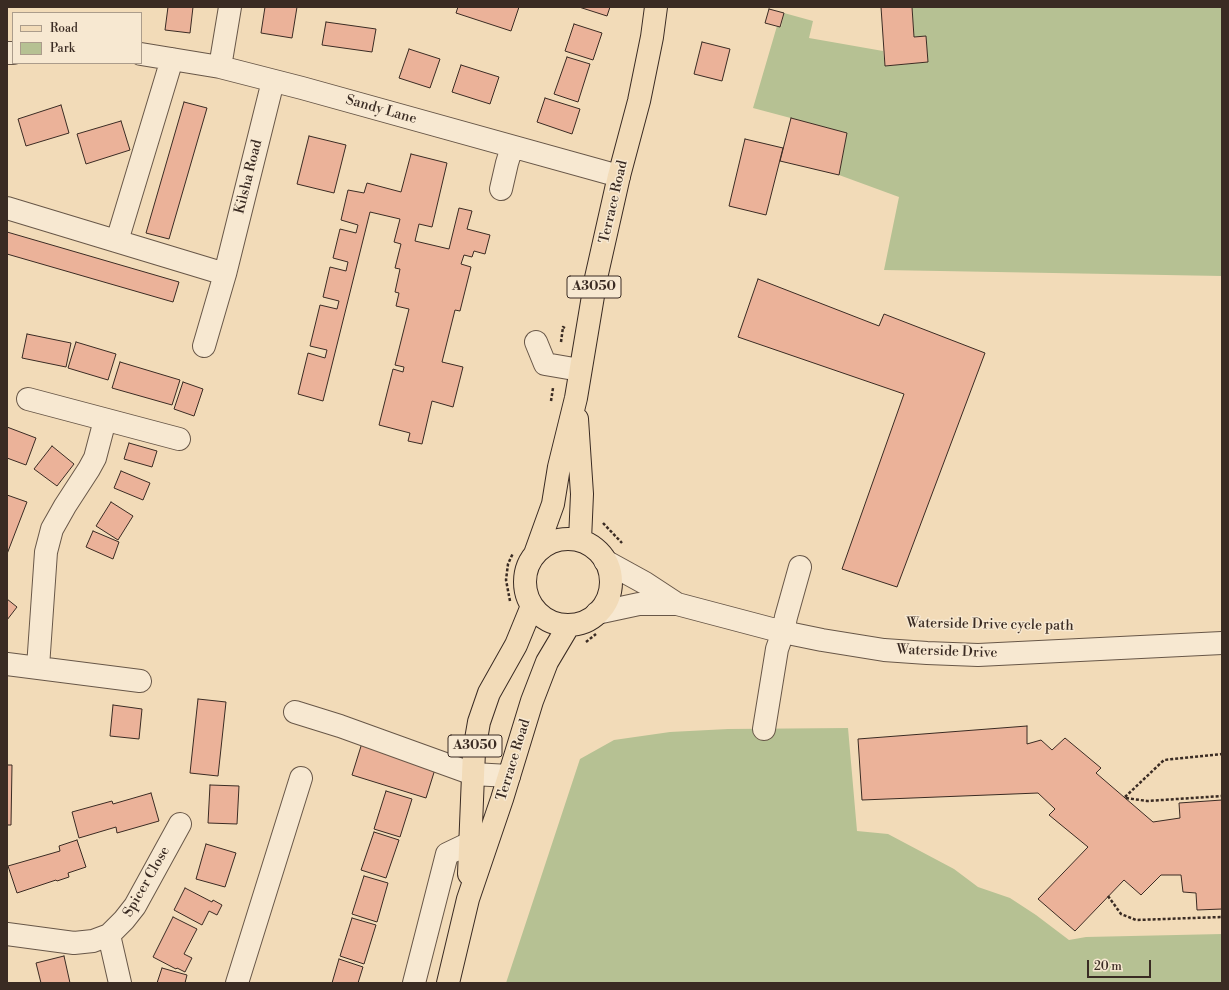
<!DOCTYPE html>
<style>
body{margin:0}
#map{position:relative;width:1229px;height:990px;overflow:hidden;background:#f2dbb8;font-family:"Libre Bodoni",serif}
canvas{display:block}
.frame{position:absolute;inset:0;border:8px solid #3a2b23;pointer-events:none}
.legend{position:absolute;left:12px;top:12px;width:130px;height:52px;box-sizing:border-box;background:#f7e8d1;border:1px solid #ab9c8b;margin:0;padding:5px 7px;list-style:none;font-size:12px;color:#3a2b23}
.legend li{display:flex;align-items:center;gap:8px;height:20px}
.legend b{width:20px;border:1px solid #ab9c8b}
.scale{position:absolute;left:1087px;top:960px;width:64px;height:18px;box-sizing:border-box;border:2px solid #3a2b23;border-top:0;padding-left:5px;font-size:12px;line-height:14px;white-space:nowrap;color:#3a2b23;-webkit-text-stroke:3px #f7e8d1;paint-order:stroke}
</style>
<div id="map">
<canvas width="1229" height="990"></canvas>
<div class="frame"></div>
<ul class="legend">
<li><b style="height:5px;background:#f2dbb8"></b>Road</li>
<li><b style="height:11px;background:#b6c193"></b>Park</li>
</ul>
<div class="scale">20 m</div>
</div>
<script>
const context = document.querySelector('canvas').getContext('2d');
context.lineJoin = 'round';
function paint(path, color) { context.fillStyle = color; context.fill(path, 'evenodd'); }
const poly = rows => new Path2D(rows.map(r => 'M' + r).join(''));
function trace(path, color, width, dash) { context.strokeStyle = color; context.lineWidth = width; context.lineCap = dash ? 'butt' : 'round'; context.setLineDash(dash || []); context.stroke(path); }
function write(font, color, halo, rows, align = 'center') {
  context.font = font + ' "Libre Bodoni",serif'; context.lineWidth = 3; context.setLineDash([]); context.textBaseline = 'middle'; context.strokeStyle = halo; context.fillStyle = color; for (const [text, x, y, turn = 0] of rows) {
    context.save(); context.translate(x, y); context.rotate((+turn || 0) * Math.PI / 180); context.textAlign = isNaN(turn) ? turn : align; if (halo) context.strokeText(text, 0, 0); context.fillText(text, 0, 0); context.restore();
  }
}
paint(poly([
 [912,7,1222,7,1222,276,884,270,899,197,839,175,847,133,753,108,777,26,781,27,784,13,813,21,809,38,883,51,885,66,928,62,926,36,914,37],
 [848,728,857,831,888,834,954,869,978,887,1010,898,1036,915,1069,940,1086,937,1222,934,1222,983,506,983,580,759,614,740,670,732,728,729]
]), '#b6c193');
const building = poly([
 [168,7,193,7,190,33,165,30,168,7],
 [265,7,297,7,292,38,261,33,265,7],
 [458,7,519,7,511,31,456,13,458,7],
 [579,7,610,7,607,16,579,7],
 [881,7,912,7,914,37,926,36,928,62,885,66,881,7],
 [769,9,784,13,780,27,765,23,769,9],
 [326,22,376,29,372,52,322,45,326,22],
 [574,24,602,33,593,60,565,51,574,24],
 [702,42,730,49,722,81,694,74,702,42],
 [409,49,440,59,430,88,399,78,409,49],
 [567,57,590,64,578,102,554,94,567,57],
 [461,65,499,77,490,104,452,92,461,65],
 [545,98,580,109,572,134,537,122,545,98],
 [184,102,207,108,169,239,146,233,184,102],
 [61,105,69,133,26,146,18,119,61,105],
 [791,118,847,133,839,175,780,161,791,118],
 [121,121,130,150,86,164,77,134,121,121],
 [309,136,346,145,334,193,297,184,309,136],
 [745,139,783,148,766,215,729,206,745,139],
 [411,154,447,163,432,227,419,224,415,241,449,249,459,208,472,211,467,229,490,235,485,254,474,251,472,257,464,255,461,264,471,267,460,311,455,310,442,362,463,367,453,407,432,401,422,444,408,441,410,433,379,425,393,369,403,372,404,367,395,365,409,309,396,306,399,293,395,292,400,269,395,268,401,244,394,242,400,219,370,212,323,401,298,394,308,353,325,358,327,350,310,346,320,305,337,309,339,301,323,297,330,267,346,271,348,262,333,258,340,229,356,233,358,225,341,220,348,190,364,193,367,183,401,192,411,154],
 [7,232,179,282,173,302,7,254,7,232],
 [758,279,879,326,884,314,985,353,897,587,842,569,904,394,738,337,758,279],
 [27,334,71,343,66,367,22,358,27,334],
 [76,342,116,354,108,380,68,368,76,342],
 [120,362,180,380,172,405,112,388,120,362],
 [183,382,203,389,194,416,174,409,183,382],
 [7,427,36,438,26,465,7,458,7,427],
 [129,443,157,451,152,467,124,459,129,443],
 [52,446,74,464,57,486,34,469,52,446],
 [121,471,150,483,143,500,114,488,121,471],
 [7,495,27,502,7,554,7,495],
 [111,502,133,516,118,540,96,526,111,502],
 [93,531,119,542,113,559,86,547,93,531],
 [7,599,17,607,7,620,7,599],
 [198,699,226,702,218,776,190,773,198,699],
 [113,705,142,709,139,739,110,736,113,705],
 [1027,726,1027,744,1041,740,1052,750,1065,738,1101,768,1096,773,1153,822,1180,818,1179,803,1222,800,1222,909,1197,910,1196,893,1183,892,1181,875,1161,875,1141,895,1124,880,1075,931,1038,899,1088,847,1049,815,1055,809,1038,793,862,800,858,739,1027,726],
 [362,743,436,766,426,798,352,775,362,743],
 [7,765,12,765,11,825,7,825,7,765],
 [210,785,239,786,237,824,208,823,210,785],
 [386,791,412,799,400,837,374,829,386,791],
 [151,793,159,821,117,833,116,827,79,838,72,812,112,801,113,804,151,793],
 [374,832,399,840,386,878,361,870,374,832],
 [77,840,86,867,68,873,69,877,57,881,56,880,17,893,8,866,60,851,59,846,77,840],
 [206,844,236,853,225,887,196,879,206,844],
 [364,876,388,883,377,922,352,914,364,876],
 [185,888,212,902,213,900,222,905,217,915,209,911,202,925,174,910,185,888],
 [173,917,197,929,184,954,192,958,185,972,177,968,176,969,153,957,173,917],
 [352,918,376,925,364,964,340,956,352,918],
 [64,956,70,983,41,983,36,963,64,956],
 [339,959,363,967,358,983,332,983,339,959],
 [162,968,187,975,185,983,157,983,162,968]
]);
paint(building, '#ebb299');
trace(building, '#3a2b23', 1);
const minor = poly([
 [7,53,13,53],
 [141,54,220,67,302,88,619,176],
 [220,67,230,7],
 [501,189,507,163,512,147],
 [7,208,225,274],
 [117,241,172,59],
 [536,342,545,364,580,370],
 [204,346,225,274,273,81],
 [28,399,179,439],
 [605,561,645,583,677,604],
 [597,613,639,604,677,604,783,632,822,640,884,650,927,653,978,655,1222,643],
 [7,664,140,681],
 [38,667,46,552,52,529,65,506,89,469,95,458,105,420],
 [295,712,340,726,473,774,509,776],
 [764,729,777,649,783,632,786,617,800,567],
 [7,934,74,943,93,941,109,935,124,920,135,906,180,824],
 [109,935,120,983],
 [237,983,301,778],
 [414,983,447,854,470,843]
]);
const major = poly([
 [577,419,582,494,580,540],
 '525 582a43 43 0 1 1 86 0a43 43 0 1 1-86 0Z',
 [535,554,553,504,559,467,576,398,596,278,619,176,639,101,652,37,656,7],
 [469,874,474,751,479,722,489,693,516,645,532,606],
 [448,983,468,899,502,799,532,701,547,662,569,625]
]);
trace(minor, '#685748', 24);
trace(major, '#3a2b23', 24);
trace(poly([
 [561,342,563,327,565,328],
 [551,401,553,388],
 [603,523,622,543],
 [510,601,506,580,508,564,513,553],
 [586,642,596,634],
 [1125,797,1164,760,1222,754],
 [1126,798,1147,801,1222,796],
 [1108,896,1121,914,1136,920,1222,917]
]), '#3a2b23', 2.5, [3, 2]);
trace(minor, '#f7e8d1', 22);
trace(major, '#f2dbb8', 22);
for (const [x, y, w] of [
 [594,287,54],
 [475,746,54]
]) { const box = new Path2D(); box.roundRect(x - w / 2, y - 11, w, 22, 3); context.fillStyle = '#f7e8d1'; context.fill(box); trace(box, '#3a2b23', 1); }
write('bold 13px', '#3a2b23', null, [
 ["A3050",594,287],
 ["A3050",475,746]
]);
write('14px', '#3a2b23', '#f7e8d1', [
 ["Sandy Lane",381,110,16],
 ["Kilsha Road",249,177,-76],
 ["Terrace Road",614,202,-77],
 ["Waterside Drive cycle path",990,625,1],
 ["Waterside Drive",947,652,2],
 ["Terrace Road",514,760,-73],
 ["Spicer Close",147,882,-60]
]);
</script>
